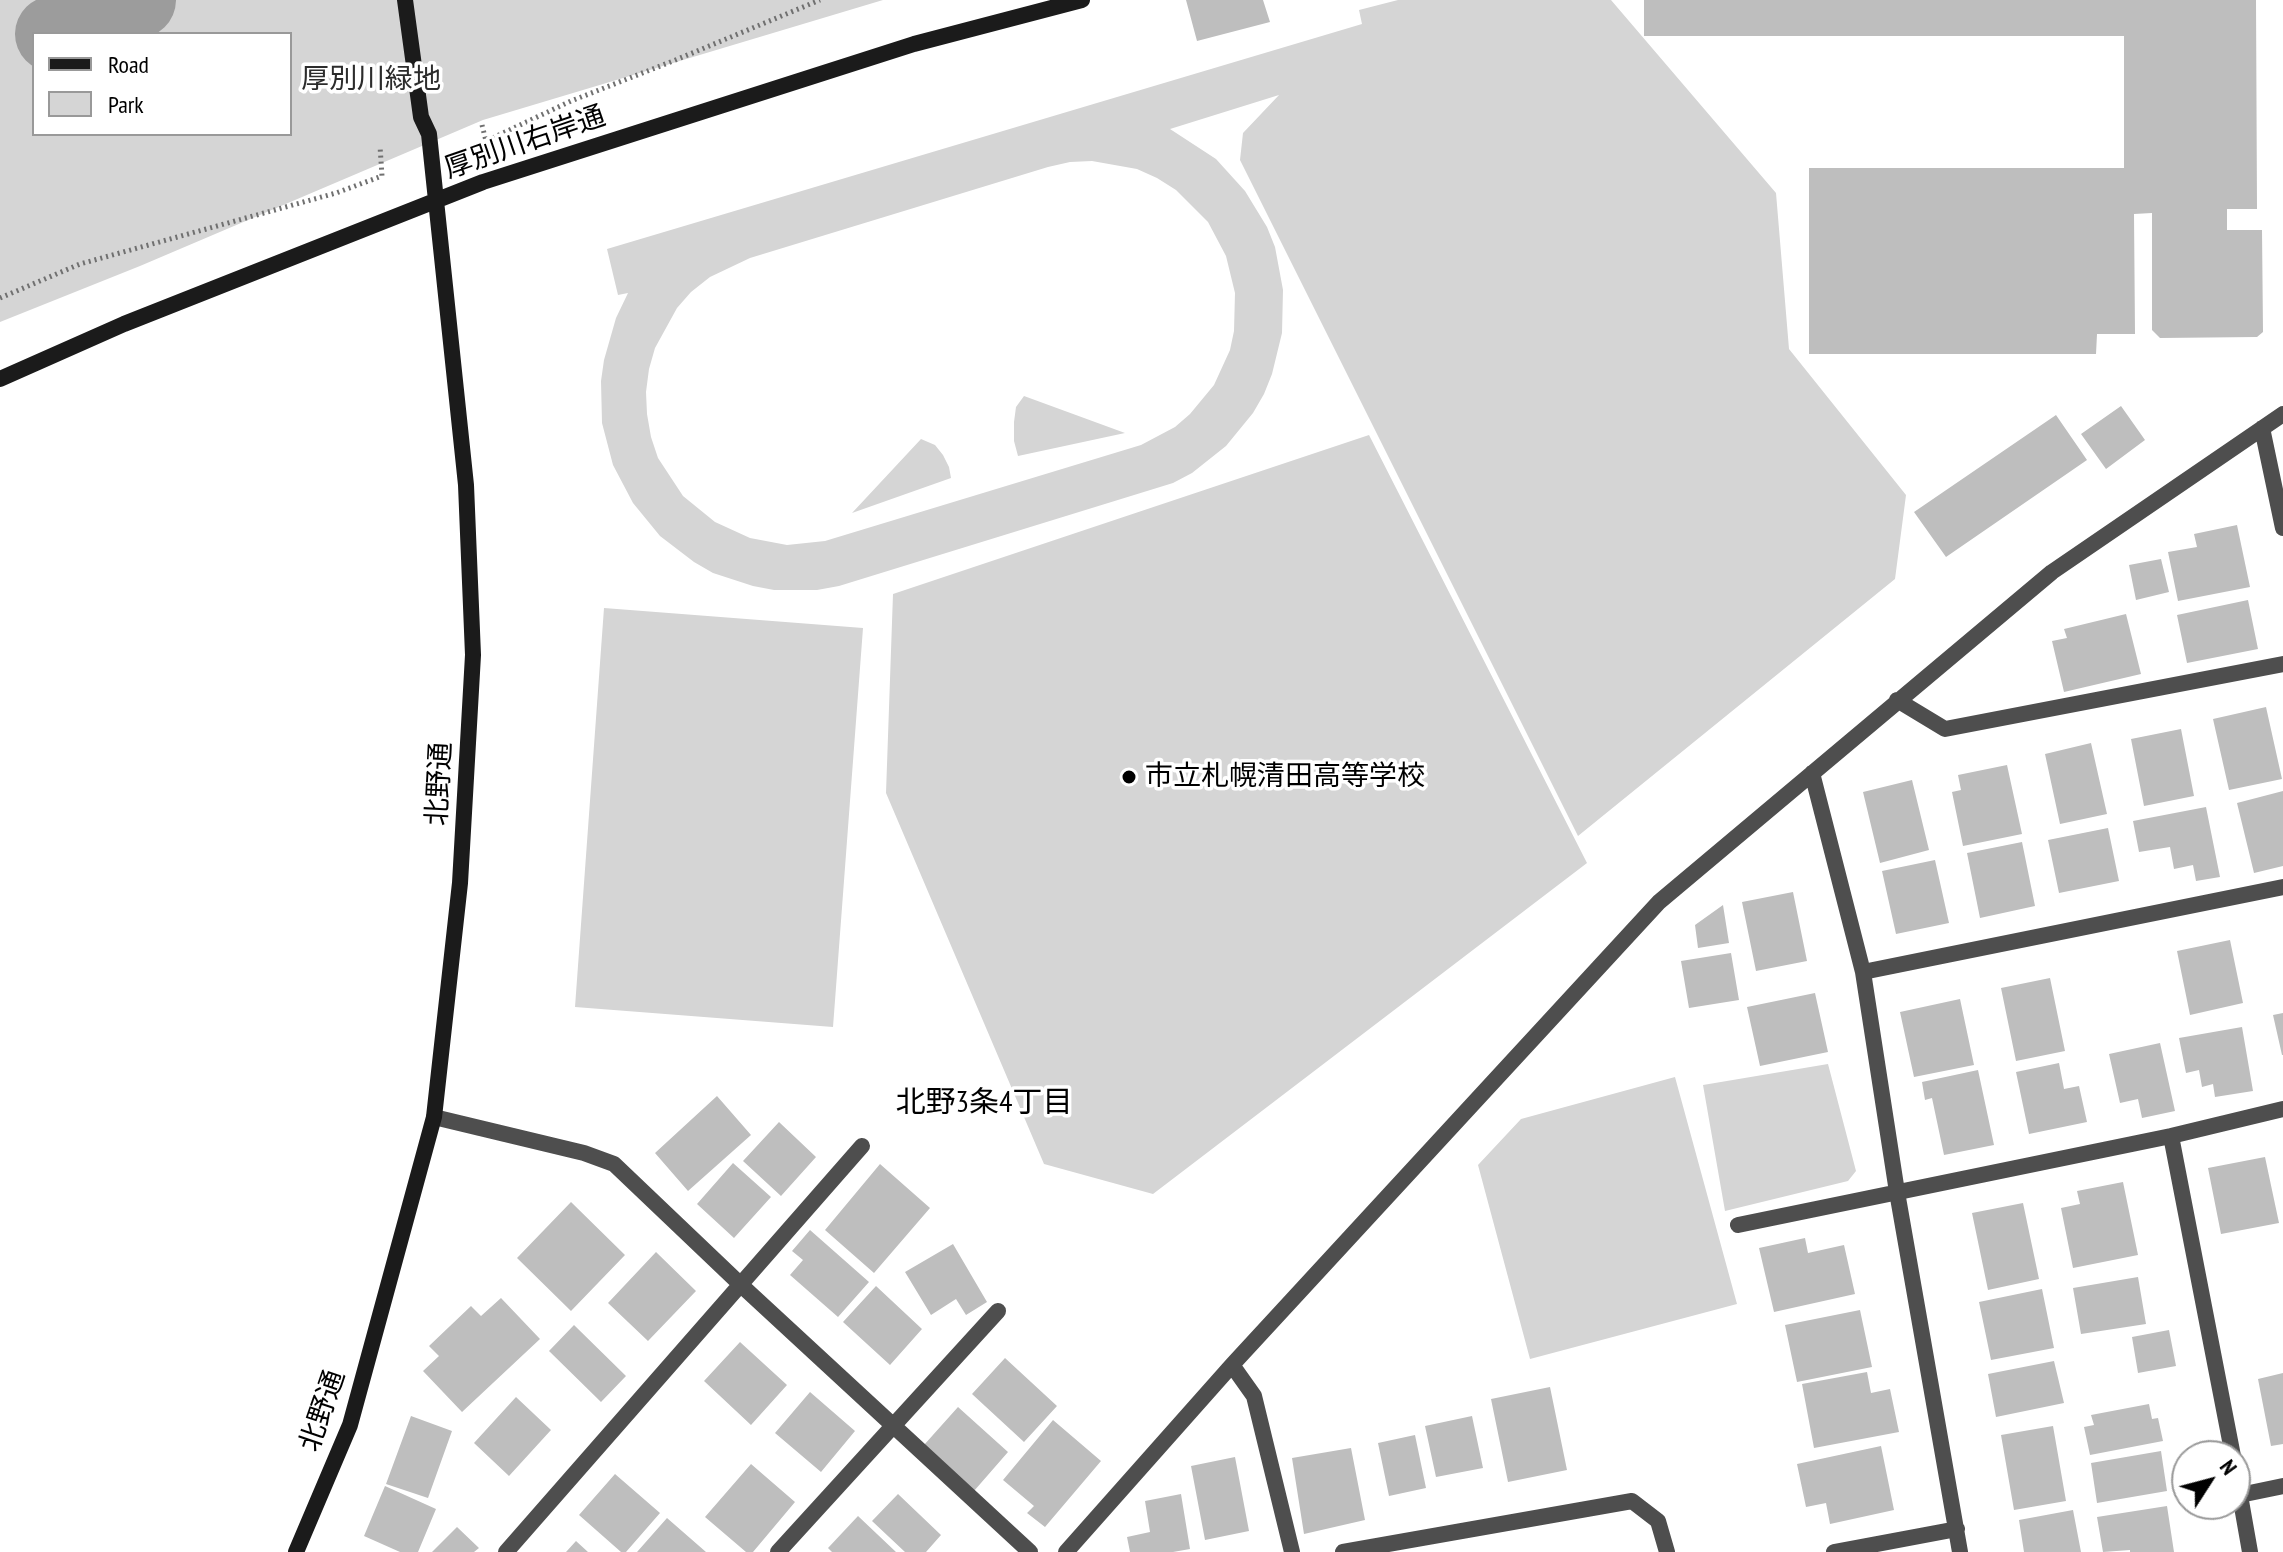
<!DOCTYPE html>
<meta charset="utf-8">
<style>
body{margin:0}
#map{position:relative;width:2283px;height:1552px;overflow:hidden;background:#fff;font-family:"PT Sans Narrow",sans-serif}
canvas{display:block}
.legend{position:absolute;left:32px;top:32px;width:260px;height:104px;box-sizing:border-box;background:#fff;border:2px solid #999;margin:0;padding:10px 14px;list-style:none;font-size:24px;color:#000}
.legend li{display:flex;align-items:center;gap:16px;height:40px}
.legend b{width:40px;border:2px solid #999}
.north{position:absolute;left:2171px;top:1440px;width:80px;height:80px;box-sizing:border-box;background:#fff;border:2px solid #999;border-radius:50%;rotate:54deg;font-size:22px;font-weight:700;line-height:32px;text-align:center;color:#000}
.north::after{content:'';display:block;margin:auto;width:28px;height:36px;background:#000;clip-path:polygon(50% 0,100% 100%,50% 72%,0 100%)}
</style>
<div id="map">
<canvas width="2283" height="1552"></canvas>
<ul class="legend">
<li><b style="height:10px;background:#1b1b1b"></b>Road</li>
<li><b style="height:22px;background:#d5d5d5"></b>Park</li>
</ul>
<div class="north">N</div>
</div>
<script>
const context = document.querySelector('canvas').getContext('2d');
context.lineJoin = 'round';
function paint(path, color) { context.fillStyle = color; context.fill(path, 'evenodd'); }
const poly = rows => new Path2D(rows.map(r => 'M' + r).join(''));
function trace(path, color, width, dash) { context.strokeStyle = color; context.lineWidth = width; context.lineCap = dash ? 'butt' : 'round'; context.setLineDash(dash || []); context.stroke(path); }
function write(font, color, halo, rows, align = 'center') {
  context.font = font + ' "PT Sans Narrow","Noto Sans JP",sans-serif'; context.lineWidth = 7; context.setLineDash([]); context.textBaseline = 'middle'; context.strokeStyle = halo; context.fillStyle = color; for (const [text, x, y, turn = 0] of rows) {
    context.save(); context.translate(x, y); context.rotate((+turn || 0) * Math.PI / 180); context.textAlign = isNaN(turn) ? turn : align; if (halo) context.strokeText(text, 0, 0); context.fillText(text, 0, 0); context.restore();
  }
}
paint(poly([
 [0,0,883,0,483,120,140,266,0,322],
 [34,34,290,34,290,134,34,134],
 [1398,0,1611,0,1776,193,1789,349,1906,495,1895,579,1578,836,1240,160,1243,133,1279,95,1170,129,1216,159,1245,191,1267,227,1275,247,1283,290,1282,333,1272,374,1264,394,1253,413,1226,446,1192,473,1173,483,839,586,817,590,774,590,753,586,713,573,694,562,660,536,633,503,613,465,602,423,601,381,604,360,616,318,628,293,618,295,607,249,1362,24,1359,10],
 [1092,161,1137,169,1157,178,1176,190,1208,222,1226,256,1235,293,1234,331,1230,350,1214,385,1190,414,1175,427,1141,445,825,541,787,545,750,538,715,522,683,496,658,458,651,437,647,414,646,392,649,369,655,348,677,308,691,292,710,277,750,258,1048,167,1070,162],
 [1024,396,1125,433,1018,456,1014,441,1014,422,1016,407],
 [1369,435,1587,863,1153,1194,1044,1164,886,793,893,594],
 [921,439,935,445,943,455,949,467,951,478,852,513],
 [604,608,863,628,833,1027,575,1007],
 [1828,1064,1856,1171,1848,1181,1725,1211,1703,1085],
 [1675,1077,1737,1304,1530,1359,1478,1165,1521,1119]
]), '#d5d5d5');
trace(poly([
 [53,34,138,0]
]), '#9c9c9c', 76);
paint(poly([
 [1186,0,1263,0,1270,22,1197,41],
 [1644,0,2256,0,2257,209,2227,209,2227,230,2262,230,2263,332,2257,337,2160,338,2152,330,2152,213,2134,214,2135,334,2097,334,2096,354,1809,354,1809,168,2124,168,2124,36,1644,36],
 [2121,406,2145,440,2106,469,2081,434],
 [2056,415,2087,460,1946,557,1914,512],
 [2237,525,2250,587,2178,601,2168,552,2197,547,2194,534],
 [2161,559,2169,592,2136,600,2129,565],
 [2248,600,2258,649,2187,663,2177,615],
 [2126,614,2141,674,2064,692,2052,641,2067,638,2064,629],
 [2266,707,2282,779,2229,790,2213,719],
 [2181,729,2194,796,2144,806,2131,739],
 [2091,743,2107,814,2060,824,2045,754],
 [2007,765,2022,834,1963,846,1952,792,1961,790,1958,775],
 [1912,780,1929,850,1880,863,1863,792],
 [2283,791,2283,866,2254,873,2237,803],
 [2206,807,2220,877,2196,881,2193,865,2174,869,2170,847,2139,852,2133,821],
 [2108,828,2119,881,2059,893,2048,840],
 [2022,842,2035,906,1980,918,1967,853],
 [1935,860,1949,923,1896,934,1882,871],
 [1793,892,1807,961,1756,971,1742,902],
 [1723,905,1729,943,1698,948,1695,925],
 [2230,940,2243,1003,2190,1015,2177,951],
 [1731,953,1739,1000,1689,1008,1681,961],
 [2050,978,2065,1051,2016,1061,2001,988],
 [1815,993,1828,1052,1760,1066,1747,1007],
 [1960,999,1974,1065,1914,1077,1900,1012],
 [2283,1013,2283,1055,2282,1055,2273,1015],
 [2242,1027,2253,1091,2215,1097,2213,1084,2202,1087,2199,1070,2186,1073,2179,1038],
 [2160,1043,2175,1111,2142,1118,2138,1099,2120,1103,2109,1054],
 [2059,1063,2064,1089,2079,1086,2087,1122,2029,1134,2016,1072],
 [1978,1070,1994,1145,1944,1155,1932,1098,1925,1100,1922,1082],
 [717,1096,751,1135,688,1191,655,1153],
 [779,1122,816,1157,781,1196,743,1161],
 [2265,1157,2279,1223,2221,1234,2208,1168],
 [733,1163,771,1197,734,1238,697,1204],
 [880,1164,930,1208,874,1273,825,1230],
 [2123,1182,2138,1255,2073,1268,2061,1208,2080,1204,2077,1191],
 [571,1202,625,1255,571,1311,517,1258],
 [2023,1203,2039,1279,1988,1290,1972,1213],
 [810,1230,869,1282,838,1317,790,1275,803,1260,792,1251],
 [1805,1238,1808,1253,1844,1245,1855,1294,1774,1312,1759,1248],
 [953,1244,987,1302,966,1315,956,1299,931,1315,905,1272],
 [656,1252,696,1291,648,1341,608,1303],
 [2138,1277,2146,1324,2081,1334,2073,1288],
 [876,1286,922,1329,890,1365,843,1322],
 [2042,1289,2054,1348,1991,1360,1979,1302],
 [501,1298,540,1339,462,1412,423,1371,439,1356,429,1346,471,1306,481,1316],
 [1860,1310,1872,1367,1797,1382,1785,1325],
 [574,1325,626,1376,601,1402,549,1351],
 [2169,1330,2176,1366,2138,1373,2132,1337],
 [740,1342,787,1385,751,1425,704,1381],
 [1005,1358,1057,1406,1024,1442,972,1394],
 [2054,1361,2064,1403,1996,1417,1988,1374],
 [1867,1372,1871,1393,1890,1389,1899,1432,1814,1448,1802,1384],
 [2283,1373,2283,1444,2271,1446,2258,1379],
 [1550,1387,1567,1470,1508,1482,1491,1399],
 [810,1392,855,1431,821,1472,775,1433],
 [516,1397,551,1430,509,1476,474,1443],
 [2149,1404,2152,1419,2158,1418,2163,1441,2090,1455,2084,1427,2094,1425,2091,1415],
 [958,1407,1008,1452,974,1491,924,1445],
 [411,1416,452,1431,428,1498,386,1484],
 [1472,1416,1483,1468,1436,1477,1425,1426],
 [1053,1420,1101,1461,1045,1527,1027,1513,1034,1506,1003,1480],
 [2053,1426,2066,1501,2014,1510,2001,1435],
 [1415,1435,1426,1488,1389,1496,1378,1443],
 [1881,1446,1894,1510,1830,1524,1826,1503,1806,1507,1797,1464],
 [1351,1448,1365,1520,1304,1534,1292,1458],
 [2161,1451,2167,1491,2097,1503,2091,1463],
 [1235,1457,1249,1531,1205,1540,1191,1466],
 [751,1464,795,1502,753,1552,746,1552,705,1517],
 [615,1474,660,1513,626,1552,621,1552,579,1515],
 [385,1486,436,1509,418,1552,400,1552,364,1536],
 [898,1494,941,1535,926,1552,905,1552,872,1521],
 [1181,1494,1190,1549,1173,1552,1130,1552,1127,1537,1150,1532,1145,1501],
 [2167,1506,2174,1552,2130,1552,2130,1550,2103,1552,2097,1517],
 [2073,1510,2081,1552,2024,1552,2019,1520],
 [858,1516,896,1552,832,1552,828,1548],
 [667,1518,706,1552,637,1552],
 [457,1527,479,1548,474,1552,432,1552],
 [576,1541,588,1552,566,1552]
]), '#bebebe');
trace(poly([
 [482,125,486,141,571,101,673,61,820,0],
 [0,298,80,264,336,193,382,176,380,146]
]), '#707070', 5, [2, 4]);
trace(poly([
 [2262,428,2283,528],
 [1897,700,1945,729,2283,664],
 [1812,773,1863,972,1897,1192,1960,1552],
 [1863,972,2283,887],
 [434,1117,584,1153,614,1164,741,1285,1030,1552],
 [2171,1136,2233,1456],
 [1738,1225,2171,1136,2283,1109],
 [1232,1365,1254,1396,1292,1552],
 [2235,1467,2250,1552],
 [2240,1495,2283,1486],
 [506,1552,862,1146],
 [778,1552,998,1311],
 [1066,1552,1232,1365,1659,902,2052,572,2283,414],
 [1343,1552,1632,1501,1658,1521,1667,1552],
 [1834,1552,1957,1529]
]), '#4e4e4e', 16);
trace(poly([
 [0,379,124,324,483,182,914,44,1082,0],
 [296,1552,350,1425,434,1117,460,883,473,655,466,485,429,134,421,117,405,0]
]), '#1b1b1b', 16);
for (const [x, y, r, color] of [
 [1129,777,8,"#000"]
]) { const dot = new Path2D(); dot.arc(x, y, r, 0, 2 * Math.PI); context.fillStyle = color; context.fill(dot); trace(dot, '#fff', 3); }
write('28px', '#2c2c2c', '#fff', [
 ["厚別川緑地",371,80]
]);
write('28px', '#000', '#fff', [
 ["厚別川右岸通",525,143,-19],
 ["北野通",440,784,-87],
 ["北野通",323,1411,-71]
]);
write('28px', '#000', '#fff', [
 ["市立札幌清田高等学校",1145,777]
], 'left');
write('30px', '#000', '#fff', [
 ["北野3条4丁目",984,1103]
]);
</script>
